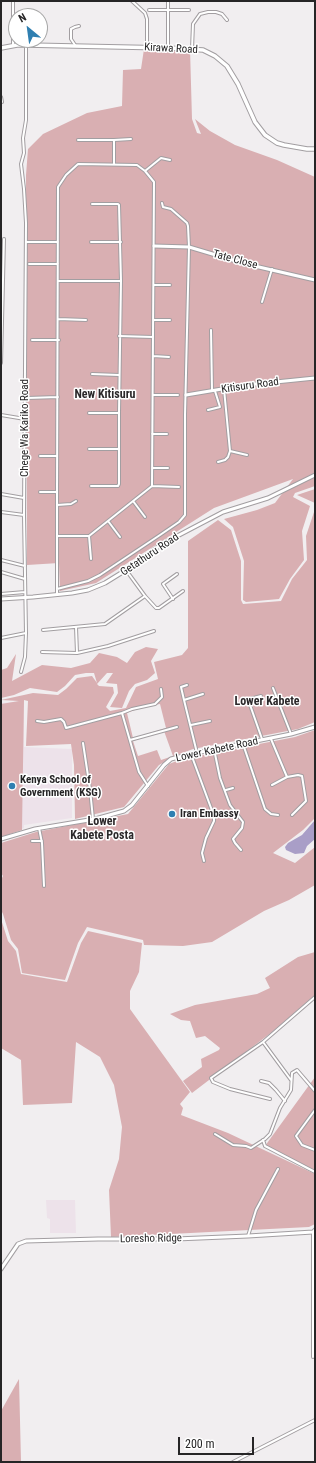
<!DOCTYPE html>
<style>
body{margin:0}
#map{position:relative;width:316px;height:1463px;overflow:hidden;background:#f1eef0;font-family:"Roboto Condensed",sans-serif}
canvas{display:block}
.frame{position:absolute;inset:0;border:2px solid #262526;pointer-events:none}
.north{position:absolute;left:8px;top:8px;width:40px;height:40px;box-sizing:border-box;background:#fff;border:1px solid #a8a8a8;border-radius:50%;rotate:331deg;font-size:11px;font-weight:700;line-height:16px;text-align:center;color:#262526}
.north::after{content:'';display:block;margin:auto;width:14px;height:18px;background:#2f7fb1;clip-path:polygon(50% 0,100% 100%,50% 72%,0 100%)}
.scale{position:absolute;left:178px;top:1437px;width:76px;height:18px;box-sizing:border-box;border:2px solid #262526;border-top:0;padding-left:5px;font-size:12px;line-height:14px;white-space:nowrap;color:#262526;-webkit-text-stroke:3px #fff;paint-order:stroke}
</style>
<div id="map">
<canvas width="316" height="1463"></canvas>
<div class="frame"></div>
<div class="north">N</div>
<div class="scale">200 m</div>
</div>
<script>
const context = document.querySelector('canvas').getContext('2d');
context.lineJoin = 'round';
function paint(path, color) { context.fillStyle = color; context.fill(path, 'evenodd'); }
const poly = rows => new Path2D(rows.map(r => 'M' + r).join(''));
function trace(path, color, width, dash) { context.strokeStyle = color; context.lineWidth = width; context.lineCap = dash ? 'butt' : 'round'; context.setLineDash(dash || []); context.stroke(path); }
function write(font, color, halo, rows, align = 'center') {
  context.font = font + ' "Roboto Condensed",sans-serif'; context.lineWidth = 3; context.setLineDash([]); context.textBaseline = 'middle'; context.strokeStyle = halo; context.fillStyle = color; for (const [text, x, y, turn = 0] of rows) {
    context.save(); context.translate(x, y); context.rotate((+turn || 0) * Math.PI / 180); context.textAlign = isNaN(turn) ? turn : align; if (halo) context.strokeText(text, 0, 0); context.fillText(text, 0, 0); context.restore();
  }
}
paint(poly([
 [24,701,24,747,72,749,72,818,24,825,24,828,1,837,1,703],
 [46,1200,75,1200,76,1233,50,1233,50,1219,47,1218]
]), '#ede2ea');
paint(poly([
 [144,49,190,49,192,119,197,133,201,134,195,119,210,131,235,145,277,160,315,177,315,486,295,493,293,497,310,506,302,531,304,560,290,579,279,599,246,602,243,600,244,561,233,527,224,519,257,510,275,503,293,479,214,508,96,583,60,591,59,563,27,565,26,175,28,149,43,134,87,113,122,106,123,70,141,69],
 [315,489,315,503,297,495],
 [315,509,315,722,298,729,193,749,177,755,159,765,124,807,75,819,74,765,71,744,26,746,28,701,24,700,22,830,1,837,1,704,19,701,1,700,33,693,58,695,66,689,77,678,92,676,97,683,94,673,86,673,75,675,65,686,57,692,30,688,14,695,1,698,1,670,7,668,16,654,12,681,42,665,71,668,90,663,99,653,117,657,127,663,135,652,146,647,158,649,151,661,155,673,147,680,135,684,129,691,122,708,110,707,118,693,117,684,106,683,113,673,107,673,97,684,99,686,113,687,114,693,106,707,110,711,126,708,136,687,158,679,154,662,182,655,188,648,188,541,218,520,231,530,241,561,241,600,243,604,281,601,292,579,307,560,306,536],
 [160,704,166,728,133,738,127,713,143,707],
 [164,731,173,756,161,760,157,750,138,756,133,741],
 [315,730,315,818,303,830,273,853,295,863,315,847,315,885,289,900,264,911,212,942,183,946,144,945,143,940,87,927,78,943,65,980,22,973,18,949,11,940,3,914,1,910,1,880,3,876,1,873,1,843,36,832,128,814,169,764,182,759,295,737],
 [1,919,8,941,16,951,21,974,67,982,81,943,88,931,142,943,139,972,130,991,130,1009,190,1092,180,1104,183,1108,181,1115,228,1133,315,1174,315,1224,309,1227,111,1237,109,1190,119,1159,122,1127,114,1085,100,1057,76,1042,72,1103,23,1105,21,1060,1,1048],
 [315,952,315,995,272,1032,192,1093,183,1081,202,1067,201,1059,219,1050,220,1048,205,1036,196,1038,190,1021,181,1020,170,1014,195,1005,257,994,270,988,265,978,298,957],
 [315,1077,315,1171,265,1146],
 [19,1379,21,1462,1,1462,1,1411]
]), '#d9afb2');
paint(poly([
 [315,820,315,839,307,846,304,853,295,854,286,850,285,847,288,843,302,835]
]), '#a99ec7');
const street = poly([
 [13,1,13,46],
 [132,1,145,13,147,19,147,47],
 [149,10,189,10],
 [75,45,71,39,71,29,75,27,79,26],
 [168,48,168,1],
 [192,49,193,24,200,14,208,12,216,12,222,14,227,20],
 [1,97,2,102],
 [78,140,114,140,114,164],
 [114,140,131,139],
 [145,171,161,158,170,160],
 [27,242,58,242],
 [91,242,121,242],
 [29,264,58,264],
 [58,281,121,281],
 [154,285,170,285],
 [262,302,272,269],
 [58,319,86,320],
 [154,320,170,320],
 [211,330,212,390],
 [119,336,153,337],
 [32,340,59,340],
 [153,356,169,357],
 [1,363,4,239],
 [92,374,119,375],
 [153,395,178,395],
 [27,398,58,397],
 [208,410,220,407,215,391],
 [89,413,119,413],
 [1,415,25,419],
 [152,434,167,434],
 [89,449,118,449],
 [230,451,247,455],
 [40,456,57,456],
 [218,462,225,460,228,457,230,451,224,389],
 [152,468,168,468],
 [91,486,118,486,119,484,119,413,121,281,119,205,118,204,92,204],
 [152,486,179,487],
 [40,492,57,492],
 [1,494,24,498],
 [133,501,145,517],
 [57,505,71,504,76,501],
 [1,512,24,515],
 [108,521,120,537],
 [57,536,89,536,152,486,154,182,145,171,137,165,78,164,66,175,58,187,57,492,57,595],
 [89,536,91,559],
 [1,560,25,566],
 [126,570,145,596,156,608,159,608,183,591],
 [1,572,25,579],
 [57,589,88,581,100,575,160,535,179,522,185,515,185,415,189,247,188,226,187,223,171,209,163,207,162,203],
 [1,594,25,592],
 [173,599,163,584,177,574],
 [76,627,77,653],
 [43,630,105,624,145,596],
 [1,638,26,633],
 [42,652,77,653,108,646,154,631],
 [21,672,25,657,26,633,24,515,26,223,24,189,21,164,24,153,23,138,26,120,26,45],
 [273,688,291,734],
 [261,696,250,699,249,702,262,739],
 [184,700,181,687,187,685],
 [122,713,132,709,155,704,162,697,161,689],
 [37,721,44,722,61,719,64,722,66,728,122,713,139,772,148,786],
 [191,725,210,721],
 [271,739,287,777],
 [130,740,177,727],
 [83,743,90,789,93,819],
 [243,744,265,809,271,814,278,815],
 [214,749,220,778,230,805,243,822,242,828,233,839,235,843,241,850],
 [197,753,184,700,203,694],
 [191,754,214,816,214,821,206,838,202,853,204,861],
 [272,785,287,777,298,775,302,776,306,801,292,815],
 [226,790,233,788],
 [39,828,42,843,44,886],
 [32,841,42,841],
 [263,1042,211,1078,213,1082,230,1089,270,1099],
 [291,1080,263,1042,315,997],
 [261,1081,269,1083,276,1090,285,1101],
 [315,1110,296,1136,302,1145,315,1150],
 [215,1134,233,1145,246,1146,251,1148,265,1139,270,1134,280,1108,291,1090,292,1073,297,1070,315,1091],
 [263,1140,265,1146,315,1172],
 [313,1232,313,1357],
 [248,1236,256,1210,278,1169],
 [233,1462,315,1420]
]);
const secondary = poly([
 [154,246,189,247,246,264,315,280],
 [186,395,246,385,315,378],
 [1,599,33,597,72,593,88,590,105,583,126,570,162,544,223,512,268,498,315,475],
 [1,839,35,829,95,819,124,811,132,805,164,765,171,759,191,754,291,734,315,727],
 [1,1269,18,1244,26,1241,98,1239,176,1239,248,1236,313,1232,315,1230]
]);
const primary = poly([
 [1,48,17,45,26,45,168,48,203,50,215,56,227,66,238,84,255,122,265,135,277,143,284,145,307,149,315,149]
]);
trace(street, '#a29ea1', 4);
trace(secondary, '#a29ea1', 5);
trace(primary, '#a29ea1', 5.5);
trace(street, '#fff', 2);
trace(secondary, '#fff', 3);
trace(primary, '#fff', 3.5);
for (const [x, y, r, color] of [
 [12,786,4,"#2f7fb1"],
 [172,814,4,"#2f7fb1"]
]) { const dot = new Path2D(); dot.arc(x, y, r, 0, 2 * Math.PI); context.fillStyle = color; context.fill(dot); trace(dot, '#fff', 1.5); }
write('11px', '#262526', '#fff', [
 ["Kirawa Road",171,49,3],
 ["Tate Close",235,260,15],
 ["Kitisuru Road",250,386,-8],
 ["Chege Wa Kariko Road",25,428,-90],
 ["Getathuru Road",150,555,-34],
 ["Lower Kabete Road",217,750,-12],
 ["Loresho Ridge",151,1239,-1]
]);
write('bold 11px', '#262526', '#fff', [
 ["Kenya School of",20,780],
 ["Government (KSG)",20,793],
 ["Iran Embassy",180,814]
], 'left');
write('bold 12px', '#2b282a', '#fff', [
 ["New Kitisuru",105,395],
 ["Lower Kabete",267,702],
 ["Lower",102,822],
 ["Kabete Posta",102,836]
]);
</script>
